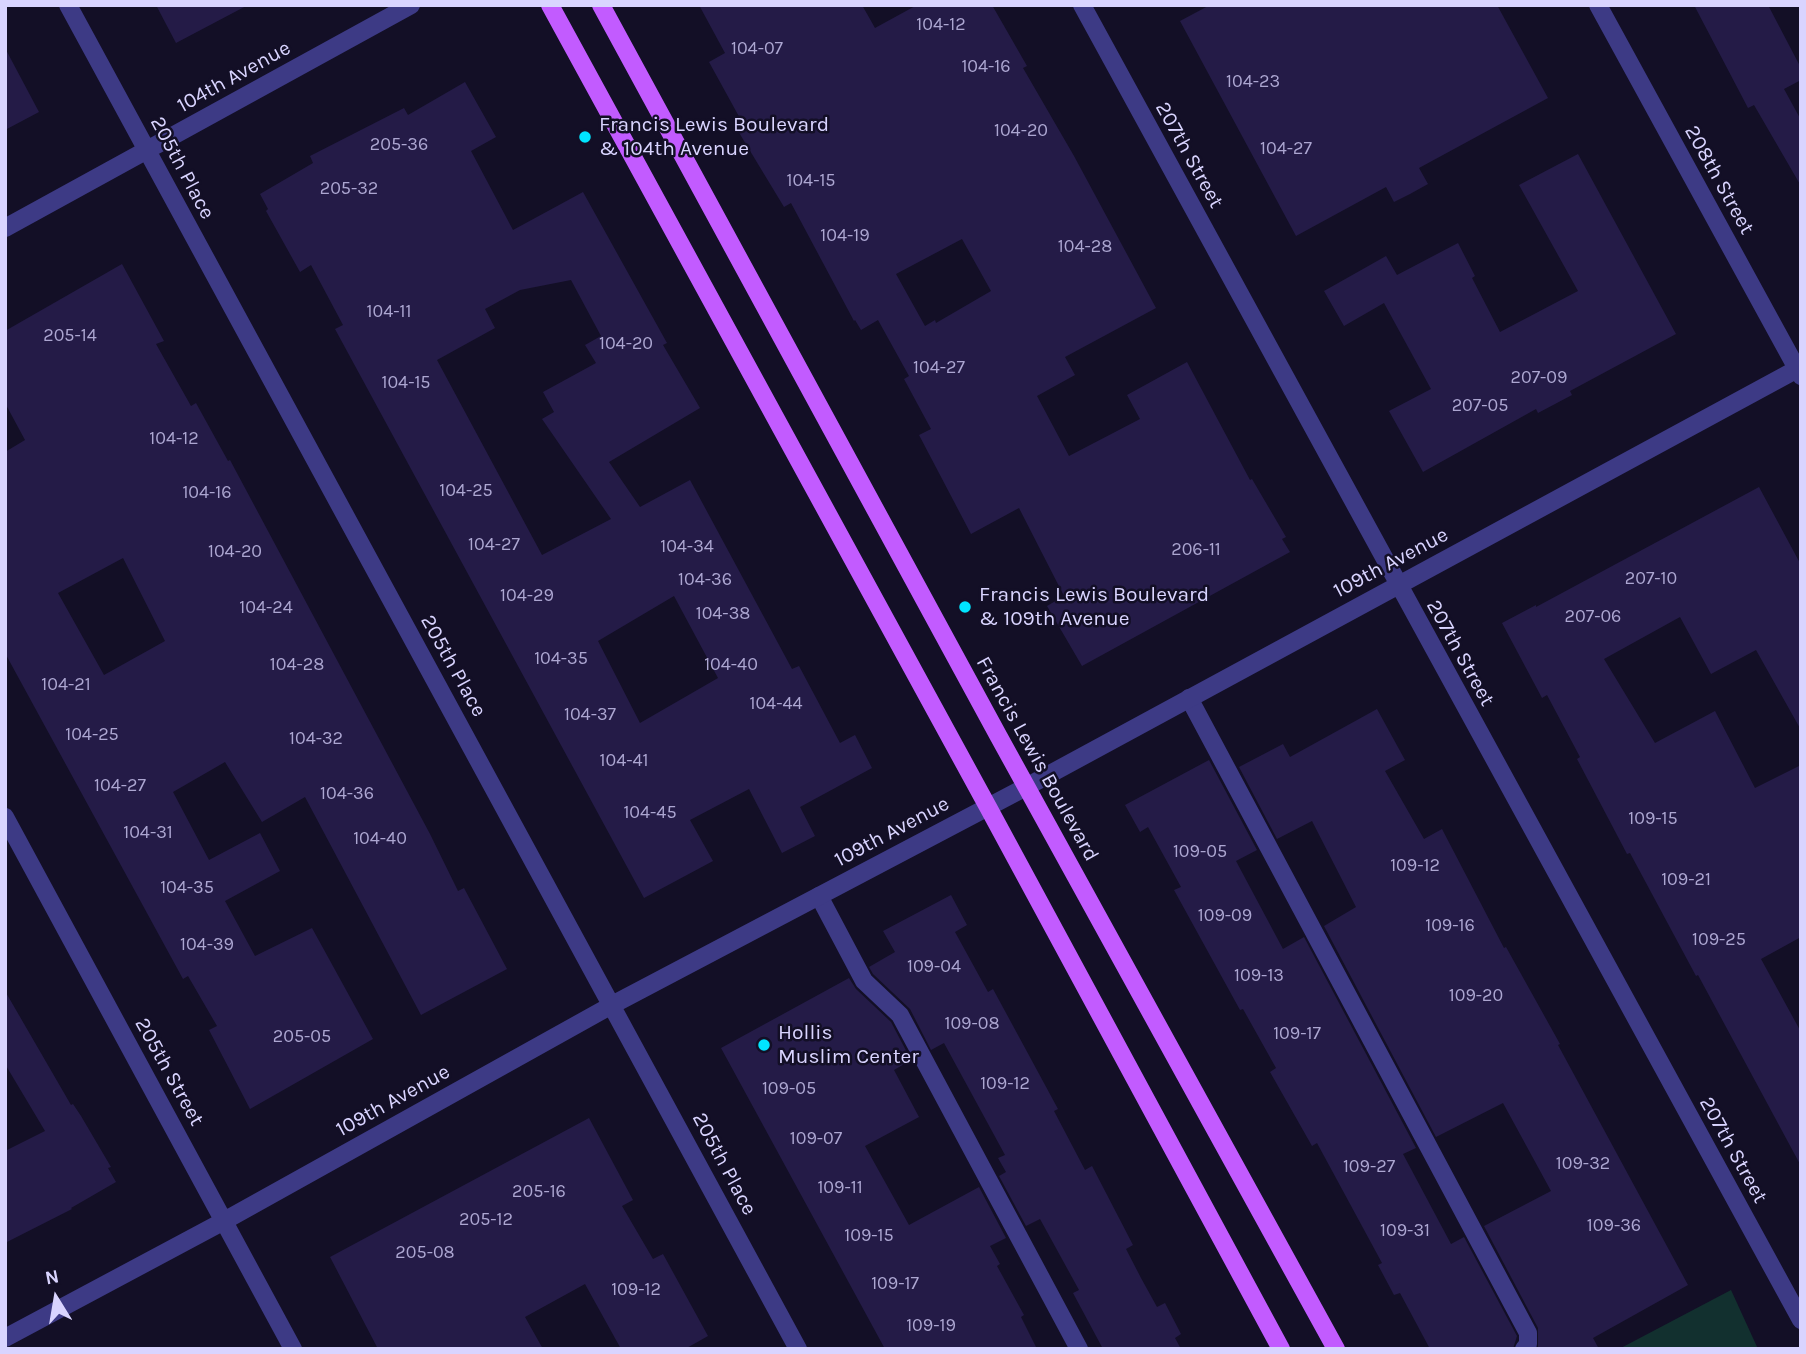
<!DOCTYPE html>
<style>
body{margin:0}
#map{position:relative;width:1806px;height:1354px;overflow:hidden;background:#130f26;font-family:Karla,sans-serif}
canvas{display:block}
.frame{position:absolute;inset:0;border:7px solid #d9d4ff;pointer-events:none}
.north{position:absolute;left:21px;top:1263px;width:70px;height:70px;-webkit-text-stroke:5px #130f26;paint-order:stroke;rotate:349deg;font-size:19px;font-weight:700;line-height:28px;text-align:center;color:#d9d4ff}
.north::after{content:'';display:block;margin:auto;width:24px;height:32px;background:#d9d4ff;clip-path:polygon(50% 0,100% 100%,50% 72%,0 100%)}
</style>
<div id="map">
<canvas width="1806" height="1354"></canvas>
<div class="frame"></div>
<div class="north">N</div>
</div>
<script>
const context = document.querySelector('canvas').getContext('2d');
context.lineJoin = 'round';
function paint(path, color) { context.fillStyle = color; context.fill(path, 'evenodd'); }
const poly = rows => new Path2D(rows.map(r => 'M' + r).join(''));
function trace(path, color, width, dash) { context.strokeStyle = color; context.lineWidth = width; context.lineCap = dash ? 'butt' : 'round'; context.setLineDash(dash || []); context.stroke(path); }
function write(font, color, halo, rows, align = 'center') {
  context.font = font + ' Karla,sans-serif'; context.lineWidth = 5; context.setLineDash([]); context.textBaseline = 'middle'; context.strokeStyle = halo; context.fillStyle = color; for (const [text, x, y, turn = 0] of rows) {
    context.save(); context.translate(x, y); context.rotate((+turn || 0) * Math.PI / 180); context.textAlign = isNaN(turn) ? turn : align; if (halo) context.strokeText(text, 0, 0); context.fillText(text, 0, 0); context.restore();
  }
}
paint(poly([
 [1731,1290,1758,1349,1619,1349]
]), '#12302f');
paint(poly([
 [156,5,248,5,176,43],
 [699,5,862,5,875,28,917,5,992,5,1027,66,1023,68,1074,156,1156,308,1065,357,1075,375,1037,396,1069,456,1140,419,1127,395,1187,362,1250,480,1252,479,1286,537,1282,539,1290,552,1082,666,1047,606,1064,596,1019,508,971,534,919,435,931,429,904,379,909,376,878,320,861,330,855,320,854,321,791,203,784,207,735,126,742,122,709,62,725,53],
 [962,239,991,291,936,323,935,320,925,326,896,274],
 [1210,5,1497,5,1548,98,1419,168,1428,184,1410,194,1394,202,1386,187,1296,236,1180,21],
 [1694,5,1768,5,1801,68,1801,80,1784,89,1801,120,1801,186,1754,105,1748,108],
 [5,48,39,112,5,130],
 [465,82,496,137,471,151,513,230,583,192,667,343,663,345,700,408,609,462,640,507,690,480,792,669,799,666,840,743,855,735,872,768,800,807,815,836,782,853,749,789,690,820,713,861,644,898,335,329,343,325,311,265,300,272,266,211,268,209,260,194,313,163,310,156,404,108,408,115],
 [571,280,601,336,585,345,596,363,543,392,554,412,542,419,611,519,542,555,437,360,495,328,485,309,520,290],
 [674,596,718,678,640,723,598,641],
 [1578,154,1676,334,1570,391,1572,395,1538,413,1536,409,1423,472,1389,411,1431,389,1384,303,1344,326,1324,291,1386,256,1397,275,1458,243,1475,276,1472,278,1500,332,1578,291,1519,185],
 [122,264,164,341,156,344,191,406,196,403,228,461,230,460,430,834,458,891,464,888,507,969,421,1015,305,797,262,822,225,762,173,792,209,860,260,833,280,871,225,901,255,956,312,928,373,1039,250,1109,209,1030,217,1026,188,976,183,979,5,653,5,452,25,440,5,403,5,331],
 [123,558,165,641,104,675,58,593],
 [1759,487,1801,565,1801,730,1756,650,1711,674,1680,617,1604,659,1655,743,1715,711,1755,788,1801,765,1801,937,1761,959,1801,1032,1801,1166,1698,975,1696,976,1630,853,1627,854,1577,759,1580,757,1547,695,1542,698,1502,623,1536,605,1536,607],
 [1377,709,1405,760,1385,771,1424,839,1442,829,1504,948,1506,947,1560,1044,1558,1045,1688,1285,1593,1338,1599,1349,1538,1349,1538,1328,1484,1226,1551,1191,1503,1103,1436,1137,1324,926,1356,907,1312,821,1277,839,1239,767,1283,744,1290,757],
 [1209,760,1257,850,1236,861,1283,949,1304,937,1416,1148,1403,1154,1451,1244,1464,1237,1517,1336,1513,1349,1430,1349,1400,1293,1394,1295,1378,1265,1382,1263,1317,1143,1312,1146,1270,1072,1276,1068,1243,1009,1240,1010,1174,890,1181,887,1148,827,1140,832,1125,805],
 [951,895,967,925,955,932,988,992,993,989,1025,1048,1058,1109,1054,1111,1085,1170,1092,1166,1133,1245,1126,1249,1141,1278,1157,1307,1165,1303,1181,1334,1175,1338,1181,1349,1103,1349,1073,1293,1079,1290,1040,1219,1026,1226,999,1176,1006,1172,998,1158,1005,1155,944,1043,931,1050,910,1009,873,974,869,967,895,952,883,931],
 [849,978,856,989,891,1022,911,1060,894,1070,919,1117,865,1146,909,1225,979,1187,1006,1238,990,1246,1000,1264,997,1266,1024,1315,1021,1317,1037,1349,885,1349,721,1048],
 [5,991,71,1105,73,1104,81,1116,111,1167,108,1168,116,1182,71,1208,72,1209,5,1243,5,1151,45,1131,5,1064],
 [589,1118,633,1200,622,1206,653,1259,663,1254,708,1336,685,1349,621,1349,585,1284,525,1317,543,1349,378,1349,330,1257]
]), '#241b47');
trace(poly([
 [1189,698,1528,1333,1528,1344,1524,1349],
 [819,896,864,981,900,1015,1079,1349]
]), '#3d3a85', 18);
trace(poly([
 [68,5,798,1349],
 [1082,5,1801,1320],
 [1598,5,1801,376],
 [5,228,411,5],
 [5,817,293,1349],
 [5,1338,224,1221,612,1005,1026,787,1801,367]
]), '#3d3a85', 18);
trace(poly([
 [550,5,988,807,1281,1349],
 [601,5,999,737,1336,1349]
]), '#c25bff', 18);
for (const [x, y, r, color] of [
 [585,137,7,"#00e5ff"],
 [965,607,7,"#00e5ff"],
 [764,1045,7,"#00e5ff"]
]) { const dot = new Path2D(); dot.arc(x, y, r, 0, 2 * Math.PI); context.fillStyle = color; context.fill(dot); trace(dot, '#130f26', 2.5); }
write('18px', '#aca6d1', null, [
 ["104-12",941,25],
 ["104-07",757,49],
 ["104-16",986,67],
 ["104-23",1253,82],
 ["104-20",1021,131],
 ["205-36",399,145],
 ["104-27",1286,149],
 ["104-15",811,181],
 ["205-32",349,189],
 ["104-19",845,236],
 ["104-28",1085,247],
 ["104-11",389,312],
 ["205-14",70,336],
 ["104-20",626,344],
 ["104-27",939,368],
 ["207-09",1539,378],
 ["104-15",406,383],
 ["207-05",1480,406],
 ["104-12",174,439],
 ["104-25",466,491],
 ["104-16",207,493],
 ["104-27",494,545],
 ["104-34",687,547],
 ["206-11",1196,550],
 ["104-20",235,552],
 ["207-10",1651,579],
 ["104-36",705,580],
 ["104-29",527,596],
 ["104-24",266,608],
 ["104-38",723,614],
 ["207-06",1593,617],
 ["104-35",561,659],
 ["104-28",297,665],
 ["104-40",731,665],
 ["104-21",66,685],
 ["104-44",776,704],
 ["104-37",590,715],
 ["104-25",92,735],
 ["104-32",316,739],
 ["104-41",624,761],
 ["104-27",120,786],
 ["104-36",347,794],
 ["104-45",650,813],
 ["109-15",1653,819],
 ["104-31",148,833],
 ["104-40",380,839],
 ["109-05",1200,852],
 ["109-12",1415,866],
 ["109-21",1686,880],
 ["104-35",187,888],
 ["109-09",1225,916],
 ["109-16",1450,926],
 ["109-25",1719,940],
 ["104-39",207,945],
 ["109-04",934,967],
 ["109-13",1259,976],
 ["109-20",1476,996],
 ["109-08",972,1024],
 ["109-17",1297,1034],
 ["205-05",302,1037],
 ["109-12",1005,1084],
 ["109-05",789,1089],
 ["109-07",816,1139],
 ["109-32",1583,1164],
 ["109-27",1369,1167],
 ["109-11",840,1188],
 ["205-16",539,1192],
 ["205-12",486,1220],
 ["109-36",1614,1226],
 ["109-31",1405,1231],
 ["109-15",869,1236],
 ["205-08",425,1253],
 ["109-17",895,1284],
 ["109-12",636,1290],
 ["109-19",931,1326]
]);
write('21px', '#d9d4ff', '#130f26', [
 ["104th Avenue",234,77,-29],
 ["207th Street",1189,155,61],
 ["205th Place",182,168,62],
 ["208th Street",1719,180,61],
 ["109th Avenue",1391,563,-28],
 ["207th Street",1460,653,61],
 ["205th Place",453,666,61],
 ["Francis Lewis Boulevard",1037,759,61],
 ["109th Avenue",892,832,-28],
 ["205th Street",169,1072,61],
 ["109th Avenue",393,1101,-29],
 ["207th Street",1733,1150,61],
 ["205th Place",724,1164,62]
]);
write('21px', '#d9d4ff', '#130f26', [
 ["Francis Lewis Boulevard",599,125],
 ["& 104th Avenue",599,149],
 ["Francis Lewis Boulevard",979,595],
 ["& 109th Avenue",979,619],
 ["Hollis",778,1033],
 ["Muslim Center",778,1057]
], 'left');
</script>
